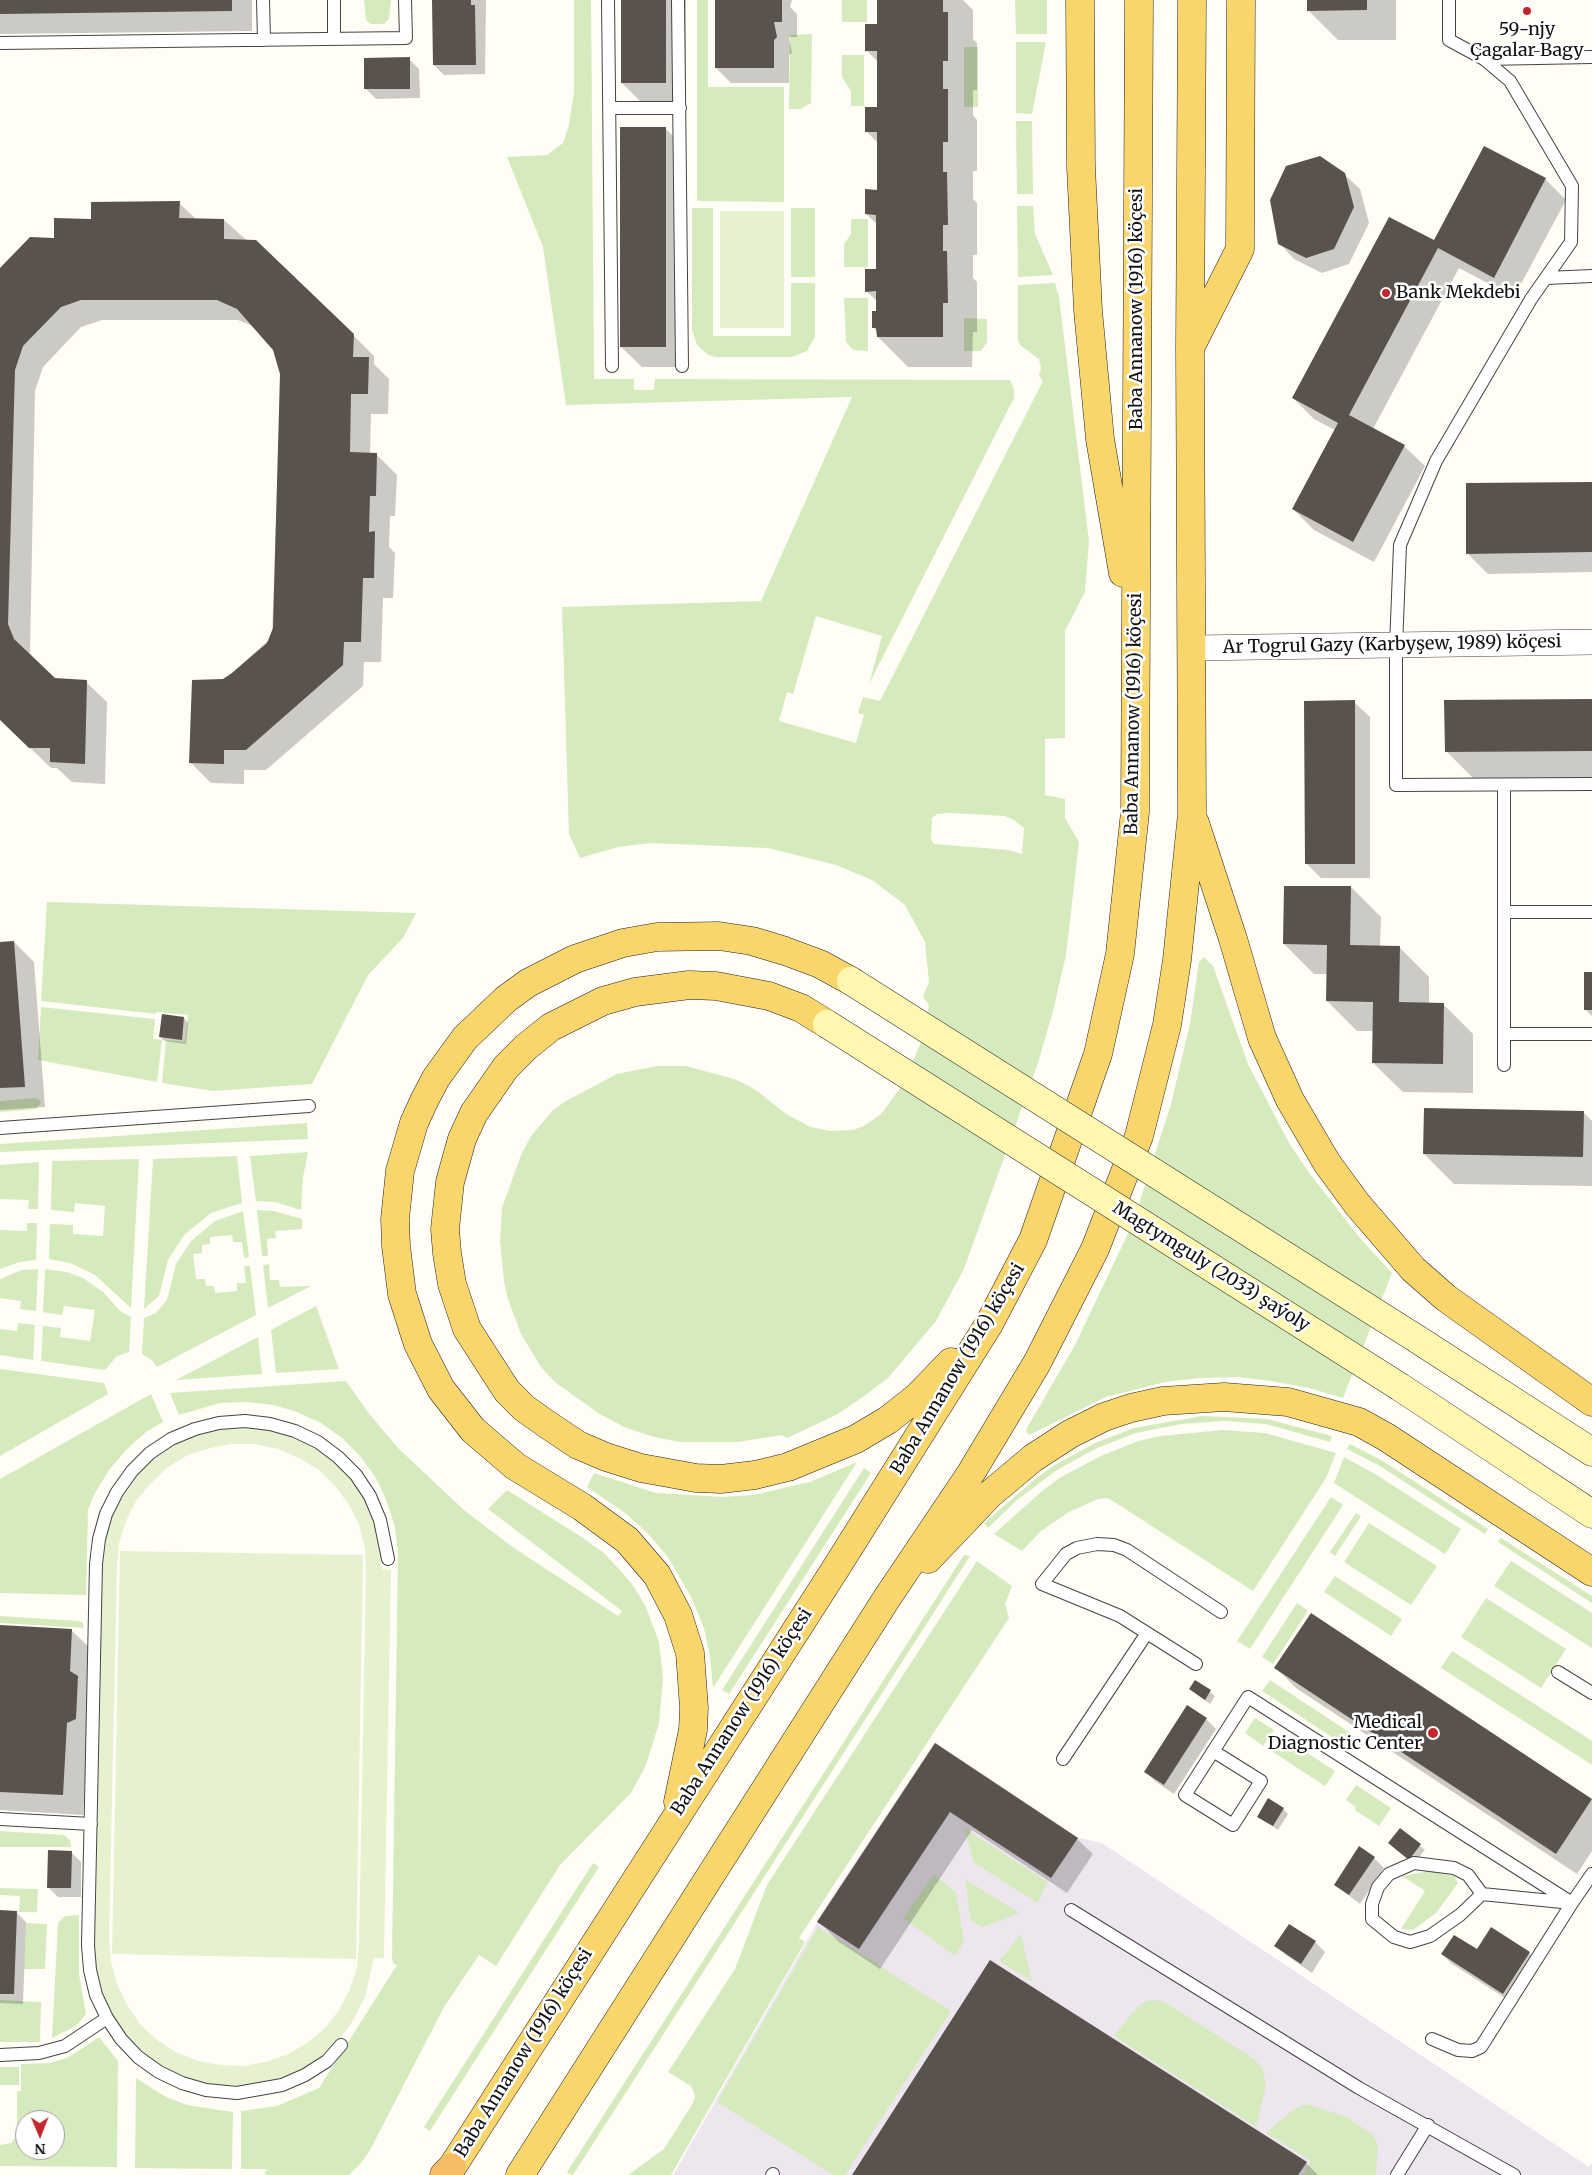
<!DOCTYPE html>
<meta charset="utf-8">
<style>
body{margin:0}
#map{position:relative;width:1592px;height:2175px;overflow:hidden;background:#fffdf5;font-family:Merriweather,serif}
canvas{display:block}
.north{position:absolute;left:15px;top:2110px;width:50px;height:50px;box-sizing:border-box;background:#fff;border:1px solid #a0a0a0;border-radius:50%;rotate:179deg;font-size:14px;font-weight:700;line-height:20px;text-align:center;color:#111}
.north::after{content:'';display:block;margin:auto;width:18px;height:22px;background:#c4262e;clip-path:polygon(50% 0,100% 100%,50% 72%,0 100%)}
</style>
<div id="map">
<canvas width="1592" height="2175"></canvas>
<div class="north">N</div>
</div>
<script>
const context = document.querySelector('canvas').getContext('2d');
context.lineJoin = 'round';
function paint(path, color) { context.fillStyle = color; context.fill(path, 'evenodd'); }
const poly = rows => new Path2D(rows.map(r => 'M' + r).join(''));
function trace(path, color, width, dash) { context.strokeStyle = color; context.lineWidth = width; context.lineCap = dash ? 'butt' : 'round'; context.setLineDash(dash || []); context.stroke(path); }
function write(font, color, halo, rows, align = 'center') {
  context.font = font + ' Merriweather,serif'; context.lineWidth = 5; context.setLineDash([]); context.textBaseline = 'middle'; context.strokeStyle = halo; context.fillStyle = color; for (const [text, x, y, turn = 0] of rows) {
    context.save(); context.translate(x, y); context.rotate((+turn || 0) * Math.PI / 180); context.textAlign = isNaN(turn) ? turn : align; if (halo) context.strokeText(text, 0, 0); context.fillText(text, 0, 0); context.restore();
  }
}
paint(poly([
 [935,1742,1079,1838,1102,1843,1589,2167,1592,2162,1592,2175,673,2175,817,1923,816,1921]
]), '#eee6ef');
paint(poly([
 [364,0,391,0,389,19,384,24,371,24,366,20],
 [574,0,591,0,594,379,634,379,634,390,654,390,655,379,1010,380,1014,389,1014,398,869,684,882,636,816,616,793,694,787,692,779,721,856,743,864,715,858,713,863,697,880,701,1043,381,1039,376,1041,368,1039,359,1021,346,1018,341,1018,285,1055,283,1059,297,1089,541,1085,592,1065,631,1065,738,1045,739,1045,795,1065,799,1065,818,1079,842,1066,955,1053,1011,1038,1063,964,1269,936,1321,888,1378,860,1399,836,1415,787,1438,782,1435,738,1442,681,1442,654,1437,624,1427,598,1413,555,1382,541,1367,521,1334,508,1299,504,1281,500,1241,502,1208,521,1155,531,1136,553,1110,566,1101,617,1074,657,1066,686,1066,734,1079,745,1084,756,1090,786,1114,811,1127,830,1131,853,1130,864,1126,881,1114,904,1083,921,1042,929,1005,923,997,929,982,925,942,905,905,872,880,836,865,768,848,650,843,618,847,580,858,569,834,562,607,761,601,852,397,566,405,543,247,507,157,547,155,563,143,569,125,574,92],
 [950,813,1005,816,1014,820,1024,828,1022,854,1008,850,934,844,931,839,932,818,937,814],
 [697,0,708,0,708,87,784,87,784,202,697,201],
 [842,0,867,0,867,22,842,22],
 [1015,0,1047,0,1047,34,1016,34],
 [812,34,811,103,801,109,789,109,790,35],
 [1016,42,1046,42,1032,114,1016,113],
 [964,47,978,47,978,107,964,107],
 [842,55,864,55,864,106,851,106,851,91,842,77],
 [1016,121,1032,121,1033,194,1017,194],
 [1017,206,1033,206,1035,234,1053,275,1018,277],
 [692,208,713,208,713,336,791,336,791,283,815,283,815,337,807,351,792,357,715,357,708,355,697,345,692,330],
 [791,208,815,208,815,277,791,277],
 [851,219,868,219,868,267,844,267,844,244,851,234],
 [844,298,868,298,868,351,853,350,846,342],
 [964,318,987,319,987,342,981,351,964,351],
 [47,902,416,913,403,938,368,975,312,1084,213,1091,162,1083,166,1040,185,1042,188,1015,156,1012,156,1014,41,1001],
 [1204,957,1213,966,1248,1064,1289,1143,1310,1174,1359,1237,1392,1273,1343,1398,1309,1388,1271,1381,1238,1377,1199,1378,1165,1382,1106,1397,1029,1435,1026,1432,1027,1428,1075,1345,1133,1223,1171,1104,1190,1024,1199,962],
 [41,1007,155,1019,153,1039,162,1040,157,1082,38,1060],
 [35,1098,39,1099,41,1103,36,1109,0,1112,0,1101],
 [307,1123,308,1139,0,1152,0,1144],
 [308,1152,303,1177,301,1210,275,1202,256,1201,250,1156],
 [237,1156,242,1203,211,1213,184,1235,168,1260,159,1296,144,1309,153,1159],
 [139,1159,131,1308,95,1275,70,1263,49,1259,50,1224,73,1225,73,1234,103,1236,105,1206,75,1203,74,1212,51,1210,52,1161],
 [39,1162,38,1209,28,1209,29,1200,0,1199,0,1165],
 [257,1210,274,1211,302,1219,302,1229,275,1231,276,1238,267,1239,268,1256,262,1256],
 [243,1211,249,1257,244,1258,242,1242,233,1242,232,1235,210,1237,210,1244,202,1245,202,1253,193,1254,196,1279,205,1279,206,1286,214,1286,215,1293,237,1291,237,1283,246,1283,244,1266,250,1266,256,1315,157,1367,153,1361,142,1354,144,1318,156,1313,167,1300,176,1264,191,1241,215,1221],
 [27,1223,37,1223,36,1260,20,1262,0,1269,0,1230,27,1231],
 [269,1264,270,1280,279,1280,280,1287,311,1286,268,1308,263,1265],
 [38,1269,36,1311,20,1309,21,1301,0,1298,0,1279,22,1270],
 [45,1269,67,1272,83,1278,103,1292,120,1311,131,1317,129,1352,117,1356,105,1370,41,1361,43,1326,61,1328,60,1337,90,1341,95,1310,64,1306,62,1315,43,1312],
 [316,1306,339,1369,276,1373,271,1330],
 [18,1323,35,1325,33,1360,0,1355,0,1329,17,1331],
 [258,1337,262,1374,176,1380],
 [0,1369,104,1383,108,1394,0,1456],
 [346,1381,370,1415,399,1449,465,1511,514,1548,618,1616,622,1611,488,1509,507,1490,583,1538,604,1553,617,1567,632,1584,645,1605,659,1642,663,1678,659,1723,646,1765,631,1793,560,1865,496,1966,479,1955,444,2007,369,2152,361,2163,349,2175,264,2175,267,2169,241,2169,241,2111,277,2106,319,2088,397,1965,393,1964,392,1958,398,1553,395,1527,387,1502,376,1478,361,1457,342,1438,321,1423,297,1412,274,1405,247,1402,220,1403,179,1415,170,1393],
 [151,1394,163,1422,146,1432,126,1450,109,1470,95,1493,88,1510,86,1595,0,1593,0,1479],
 [1202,1416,1267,1419,1332,1436,1330,1442,1266,1424,1224,1421,1181,1424,1136,1433,1097,1448,1057,1470,1017,1500,988,1528,984,1523,1034,1480,1053,1466,1095,1443,1134,1428],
 [1223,1430,1265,1433,1336,1453,1326,1478,1253,1591,1108,1498,1098,1499,1069,1512,1041,1531,1022,1551,994,1534,1042,1491,1061,1477,1101,1456,1138,1441,1160,1436],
 [1350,1444,1383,1461,1488,1529,1485,1534,1380,1466,1347,1449],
 [1344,1457,1375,1474,1461,1529,1445,1554,1334,1483],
 [857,1462,713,1688,710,1656,704,1628,691,1597,668,1557,649,1535,628,1515,587,1487,594,1473,656,1493,723,1497,753,1495,810,1482],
 [864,1468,871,1473,729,1694,722,1690],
 [1331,1497,1343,1505,1250,1649,1237,1641],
 [1356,1513,1361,1516,1335,1556,1330,1552],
 [1369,1523,1437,1566,1411,1605,1344,1562],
 [1501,1538,1592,1596,1592,1603,1498,1542],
 [964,1555,970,1556,573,2175,571,2175,567,2172],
 [977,1561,1012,1586,1005,1604,1009,1618,799,1938,805,1942,671,2175,628,2175,664,2149,693,2103,695,2096,691,2086,668,2072,735,1969,767,1885],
 [1511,1561,1592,1613,1592,1648,1494,1586],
 [1335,1576,1402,1619,1391,1636,1324,1592],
 [1486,1598,1566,1649,1541,1688,1461,1637],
 [1297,1603,1308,1611,1273,1664,1262,1657],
 [0,1616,79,1621,83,1623,84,1628,0,1623],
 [1452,1651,1592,1741,1592,1765,1441,1668],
 [1270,1680,1349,1732,1341,1743,1262,1691],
 [1255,1718,1274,1730,1263,1746,1245,1733],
 [1283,1737,1335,1771,1325,1786,1273,1752],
 [1356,1785,1391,1808,1379,1826,1355,1810,1356,1807,1346,1800],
 [965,1829,1048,1882,1037,1903,973,1862],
 [0,1831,64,1835,70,1840,71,1847,0,1847],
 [593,1863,599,1867,430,2131,424,2127],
 [1429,1871,1454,1876,1458,1883,1436,1913,1413,1930,1401,1929,1425,1891,1402,1876],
 [934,1874,956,1892,964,1941,955,1956,903,1918],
 [965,1879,1019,1913,983,1927,971,1921],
 [0,1888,38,1889,37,1912,19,1912,20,1896,0,1895],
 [79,1915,79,1974,86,2014,76,2026,52,2038,58,1923,65,1916],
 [26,1923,47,1924,45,1969,24,1969],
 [818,1927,951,2011,845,2175,833,2175,717,2102],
 [1021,1934,1032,1981,999,1961],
 [0,2000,41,2002,40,2042,0,2042],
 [1157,2000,1168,2004,1254,2059,1262,2068,1266,2085,1256,2127,1114,2036,1138,2006,1147,2001],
 [99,2037,118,2061,117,2167,0,2166,0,2145,11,2143,17,2136,17,2091,21,2091,21,2064,50,2063,69,2057],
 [25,2120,55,2120,55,2150,25,2150],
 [0,2067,19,2067,19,2085,0,2085],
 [136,2078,166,2097,187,2105,233,2112,232,2169,135,2168],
 [1307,2104,1347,2117,1373,2135,1378,2145,1376,2175,1303,2175,1311,2161,1266,2133,1294,2109]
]), '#d5ebbd');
paint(poly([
 [720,211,784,211,784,328,720,328],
 [245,1428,269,1430,292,1437,315,1448,334,1462,351,1479,365,1500,375,1522,380,1545,382,1569,391,1570,384,1958,374,1958,365,1997,354,2019,340,2039,322,2056,302,2070,280,2079,256,2085,232,2087,208,2084,184,2077,162,2067,143,2052,126,2035,112,2015,102,1992,96,1969,95,1944,102,1564,105,1540,112,1517,122,1495,137,1475,154,1459,174,1445,197,1435,221,1429],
 [232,1444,255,1444,278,1449,299,1458,319,1470,335,1486,349,1505,359,1525,365,1548,366,1571,359,1944,357,1967,350,1989,339,2010,325,2028,307,2043,288,2054,266,2062,243,2066,220,2065,198,2061,176,2052,157,2040,140,2024,127,2005,117,1984,111,1962,109,1939,117,1565,119,1543,126,1521,136,1501,151,1483,168,1467,188,1455,210,1448],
 [120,1551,363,1555,356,1959,112,1954]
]), '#e6f2cf');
paint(poly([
 [0,0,252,0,252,31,0,34],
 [433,0,486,0,485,74,444,75,434,65],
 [622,0,686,0,686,103,642,103,622,83],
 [716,0,792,0,790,7,797,14,797,37,789,37,792,53,789,55,789,83,731,83,716,68],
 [878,0,963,0,973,10,973,39,977,43,977,90,973,90,973,115,977,120,977,171,973,171,973,199,977,203,977,255,973,255,973,278,977,282,977,332,973,332,972,367,908,367,878,337,878,332,873,327,878,302,866,291,878,271,878,225,866,214,878,191,878,143,866,131,878,108,878,62,867,51,878,26],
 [1308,0,1396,0,1396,40,1338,40,1308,10],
 [409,59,419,69,420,98,376,99,366,89],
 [665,128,686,149,686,367,642,367,621,347],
 [1485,147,1545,179,1566,200,1514,297,1459,268,1373,429,1404,446,1425,466,1374,562,1314,530,1293,509,1335,430,1314,419,1293,398,1434,242],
 [1344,174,1360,189,1369,223,1349,264,1322,273,1294,259,1279,243],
 [179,203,197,220,224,220,353,335,374,356,374,364,389,379,388,414,371,414,370,454,376,454,397,475,395,516,390,516,389,547,395,553,393,598,383,598,381,662,364,662,363,686,266,770,244,770,244,784,211,783,191,763,223,681,272,637,281,374,274,349,255,327,238,320,102,320,81,327,43,367,35,391,30,654,55,679,86,682,107,702,105,784,72,782,57,768,51,768,0,719,0,270,92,220],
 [1592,483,1592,572,1488,574,1467,553],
 [1592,701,1592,780,1476,781,1446,751],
 [1354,702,1370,717,1370,878,1321,878,1306,863],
 [1351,887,1381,917,1380,947,1399,947,1429,977,1429,1004,1443,1004,1473,1034,1473,1093,1403,1092,1373,1063,1374,1031,1357,1031,1327,1001,1328,974,1314,974,1284,944],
 [14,942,34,962,45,1107,0,1110,0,943],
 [1592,973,1592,1016,1585,1009],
 [184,1018,188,1023,186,1044,165,1041,160,1037],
 [1584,1113,1592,1121,1592,1186,1454,1184,1424,1154],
 [1311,1614,1592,1800,1592,1851,1577,1874,1296,1688,1276,1668],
 [0,1626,71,1630,92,1650,83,1815,0,1810],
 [1196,1681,1215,1696,1210,1704,1190,1689],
 [1206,1719,1216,1729,1174,1794,1156,1782,1146,1772],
 [935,1745,1077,1839,1093,1854,1067,1893,972,1830,880,1969,839,1942,819,1922],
 [1283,1809,1288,1814,1278,1830,1258,1817],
 [1400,1829,1425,1850,1414,1863,1394,1848],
 [71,1852,81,1862,81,1897,58,1897,48,1887],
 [1374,1858,1384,1868,1360,1904,1335,1885],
 [0,1912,16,1912,26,1922,23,2004,0,2003],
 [1289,1925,1315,1942,1325,1952,1312,1973,1286,1955,1276,1945],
 [1491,1929,1529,1953,1539,1963,1513,2003,1452,1964,1442,1954,1477,1951],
 [1306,2163,1318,2175,854,2175]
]), '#0003');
paint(poly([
 [0,0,232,0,232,11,0,14],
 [432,0,471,0,471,5,475,5,476,65,433,65],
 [621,0,666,0,666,83,621,83],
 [715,0,782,0,782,22,774,22,777,37,774,40,774,68,715,68],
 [877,0,943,0,943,12,948,12,948,61,943,61,943,89,948,89,948,142,943,142,943,172,947,172,948,225,943,225,943,251,947,251,948,303,943,303,943,337,877,337,876,328,872,328,872,311,876,311,876,291,865,292,865,269,876,269,876,215,865,214,865,189,877,190,877,132,865,132,865,107,877,107,877,51,865,51,865,24,877,24],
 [1307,0,1367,0,1367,10,1307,11],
 [410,57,410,89,364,89,364,58],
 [620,127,666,127,666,347,620,347],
 [1484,146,1546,178,1494,278,1438,248,1349,415,1405,445,1353,542,1292,509,1338,423,1292,398,1389,217,1434,240],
 [1320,156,1345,173,1354,207,1334,249,1306,258,1278,244,1270,200,1286,166],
 [180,201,179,218,224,219,224,239,256,240,354,334,353,357,369,357,368,394,351,394,350,452,377,453,376,496,370,496,369,532,375,531,374,578,363,578,361,642,344,642,343,665,246,750,224,750,224,764,189,763,192,680,223,679,232,673,267,643,273,628,280,374,273,350,237,309,217,300,81,300,61,307,23,346,15,370,8,624,14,639,55,678,87,680,85,764,50,762,50,748,29,748,0,720,0,268,30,237,54,238,54,218,91,219,91,202],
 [1592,482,1592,552,1466,554,1466,483],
 [1592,699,1592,751,1445,752,1444,700],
 [1355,700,1355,864,1305,864,1304,701],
 [1284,886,1351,886,1350,945,1400,946,1399,1002,1444,1003,1443,1064,1372,1063,1373,1002,1326,1001,1327,945,1283,944],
 [14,941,25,1087,0,1088,0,942],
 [1584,972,1592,972,1592,1010,1584,1010],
 [162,1014,184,1017,182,1040,159,1037],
 [1424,1108,1584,1111,1583,1157,1423,1154],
 [1311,1613,1592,1799,1556,1854,1274,1668],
 [0,1625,72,1629,70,1671,78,1676,76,1719,67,1723,63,1795,0,1792],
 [1195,1680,1211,1690,1205,1700,1189,1689],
 [1187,1705,1207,1718,1164,1785,1144,1772],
 [935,1743,1078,1838,1051,1878,950,1812,859,1949,817,1922],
 [1268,1798,1284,1808,1273,1826,1257,1817],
 [1400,1828,1421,1844,1409,1860,1388,1843],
 [1359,1846,1375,1857,1349,1895,1334,1885],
 [48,1850,72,1851,71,1888,47,1888],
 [0,1910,17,1911,14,1994,0,1994],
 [1289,1924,1316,1941,1301,1964,1274,1946],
 [1491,1927,1530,1952,1503,1994,1441,1954,1454,1935,1477,1949],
 [990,1960,1307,2162,1298,2175,852,2175]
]), '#5a524d');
const service = poly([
 [263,0,264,40],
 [334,0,334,39],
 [608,0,612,366],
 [678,0,682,366],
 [1449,0,1449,40,1484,59,1510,81,1572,186,1571,242,1531,299,1436,461,1400,545,1396,647,1396,785,1592,784],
 [0,43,406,38,405,0],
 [1484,59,1592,57],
 [609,108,680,108],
 [1546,278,1592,276],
 [1504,785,1504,1065],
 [1504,912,1592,912],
 [1504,1034,1592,1034],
 [0,1128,309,1106],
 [1196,1664,1120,1616,1042,1584,1066,1554,1077,1548,1097,1544,1114,1545,1127,1550,1221,1612],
 [1558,1672,1592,1693],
 [1213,1751,1261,1781,1233,1825,1185,1795,1248,1697,1572,1903,1592,1874],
 [1063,1759,1147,1633],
 [0,1819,91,1824],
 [1071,1910,1359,2088,1514,2175],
 [1432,2039,1458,2050,1472,2051,1481,2047,1572,1903,1482,1894,1468,1875,1454,1868,1414,1863,1389,1874,1378,1887,1372,1904,1372,1919,1394,1937,1410,1942,1430,1936,1460,1915,1482,1894],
 [341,2045,327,2061,305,2075,282,2085,237,2093,206,2090,182,2083,159,2072,138,2057,121,2039,107,2018,96,1995,90,1970,88,1945,96,1564,99,1539,106,1514,117,1492,132,1471,150,1453,171,1439,195,1429,219,1423,245,1421,270,1424,295,1431,318,1442,338,1457,356,1475,370,1496,380,1520,388,1559],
 [0,2055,39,2053,65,2046,107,2018],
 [772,2175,773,2174],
 [1397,2175,1428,2125]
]);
const minor = poly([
 [1193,648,1592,642]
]);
const secondary = poly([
 [1417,1339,1592,1452],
 [1400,1387,1592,1514]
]);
const primary = poly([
 [1080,0,1081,167,1088,310,1100,439,1123,573],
 [1193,342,1240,249,1241,0],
 [1195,823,1233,939,1262,1038,1290,1100,1327,1163,1357,1204,1413,1269,1446,1298,1592,1402],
 [827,1024,801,1008,769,996,716,986,689,985,635,992,603,1001,551,1027,526,1047,506,1067,474,1113,462,1139,450,1182,445,1229,447,1253,452,1284,467,1329,507,1391,524,1408,548,1425,578,1445,606,1457,641,1468,696,1478,721,1479,755,1475,788,1467,856,1439,888,1420,917,1397,951,1362],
 [928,1559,989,1495,1033,1458,1070,1434,1104,1417,1131,1408,1163,1401,1224,1397,1288,1402,1359,1422,1386,1437,1592,1572],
 [678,1802,693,1730,694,1708,690,1653,678,1615,657,1575,627,1540,582,1507,515,1466,473,1430,441,1389,418,1344,402,1294,396,1246,395,1219,400,1171,414,1123,424,1101,436,1078,465,1038,506,999,528,983,575,959,623,943,657,937,719,936,752,941,785,951,820,964,851,981],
 [447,2175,836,1568,989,1324,1033,1240,1098,1054,1120,954,1135,812,1139,0],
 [520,2175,887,1598,971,1473,1037,1363,1095,1249,1139,1136,1167,1025,1177,960,1192,814,1190,348,1192,0]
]);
const trunk = poly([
 [444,2175,452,2167]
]);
trace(service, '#444', 14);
trace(minor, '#444', 26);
trace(secondary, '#333', 29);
trace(primary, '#222', 29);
trace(trunk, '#222', 29);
trace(service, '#fff', 12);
trace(minor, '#fff', 25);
trace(secondary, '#fff6b0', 28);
trace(primary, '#f9d66b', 28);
trace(trunk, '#f7bc64', 28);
const secondaryBridge = poly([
 [851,981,1417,1339],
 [827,1024,1400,1387]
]);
trace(secondaryBridge, '#333', 29, []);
trace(secondaryBridge, '#fff6b0', 28);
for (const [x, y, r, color] of [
 [1527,11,5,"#c4262e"],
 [1386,293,5,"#c4262e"],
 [1433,1733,6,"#c4262e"]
]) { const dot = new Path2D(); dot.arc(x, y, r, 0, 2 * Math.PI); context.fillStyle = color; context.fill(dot); trace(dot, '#fff', 2); }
write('18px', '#111', '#fff', [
 ["59-njy",1527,30],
 ["Çagalar Bagy",1527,51],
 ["Bank Mekdebi",1396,293,"left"],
 ["Medical",1422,1723,"right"],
 ["Diagnostic Center",1422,1744,"right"]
]);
write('18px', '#111', '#fff', [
 ["Baba Annanow (1916) köçesi",1137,309,-90],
 ["Ar Togrul Gazy (Karbyşew, 1989) köçesi",1392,645,-1],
 ["Baba Annanow (1916) köçesi",1134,714,-89],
 ["Magtymguly (2033) şaýoly",1211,1267,32],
 ["Baba Annanow (1916) köçesi",958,1369,-59],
 ["Baba Annanow (1916) köçesi",742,1712,-57],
 ["Baba Annanow (1916) köçesi",524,2053,-58]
]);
</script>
